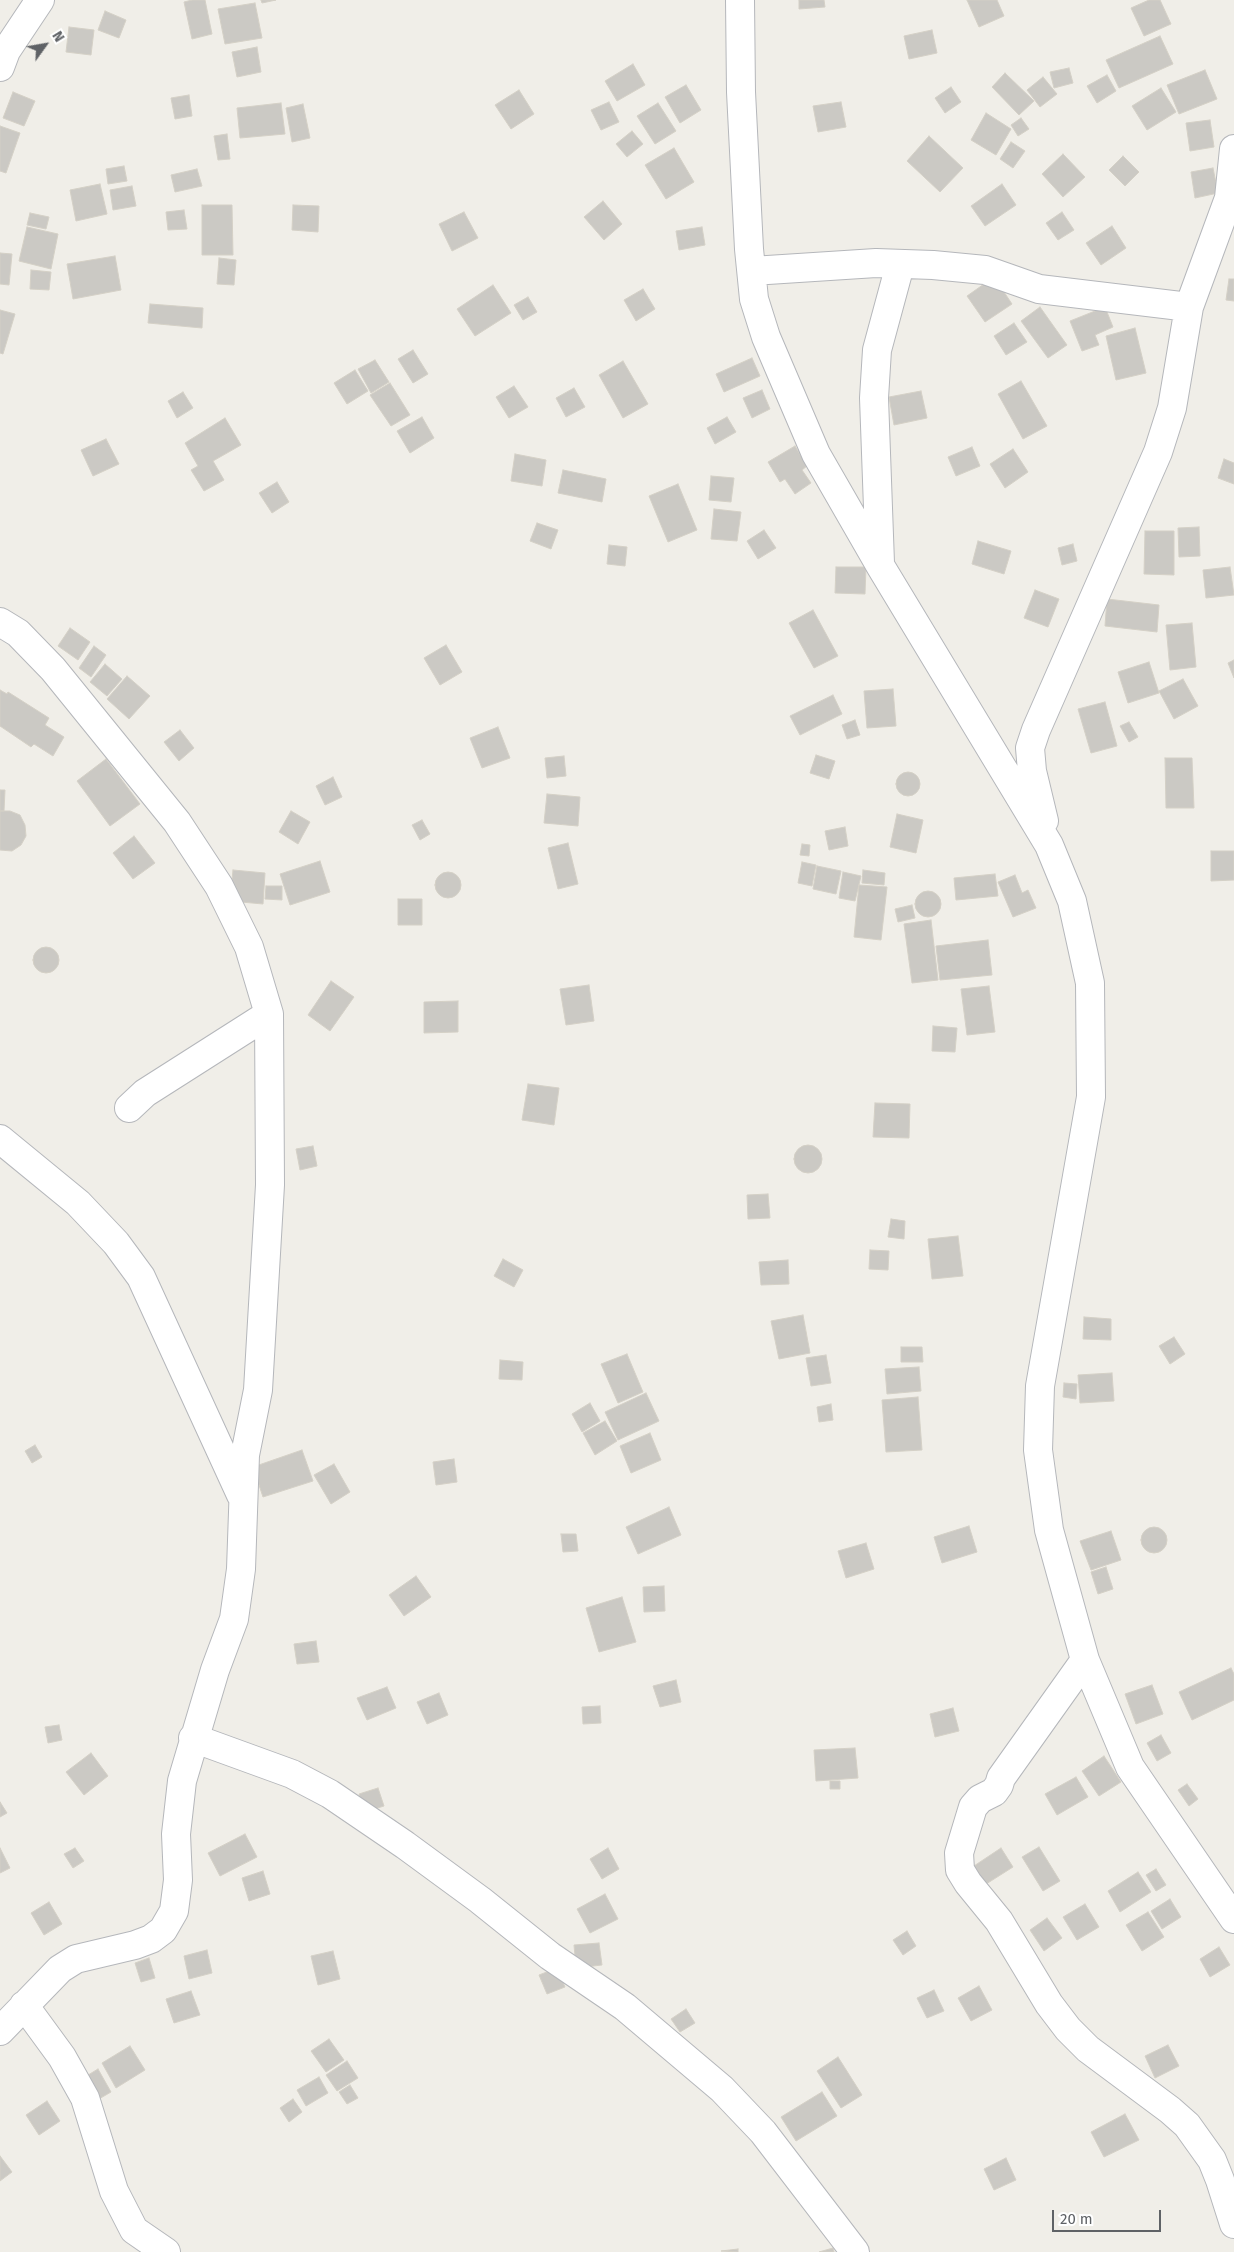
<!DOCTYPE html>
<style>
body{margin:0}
#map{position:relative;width:1234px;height:2252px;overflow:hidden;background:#f0eee8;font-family:"Fira Sans",sans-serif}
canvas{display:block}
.north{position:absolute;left:20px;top:20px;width:50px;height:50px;-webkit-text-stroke:4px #fff;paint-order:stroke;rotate:58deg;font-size:14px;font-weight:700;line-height:20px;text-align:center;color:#5f6266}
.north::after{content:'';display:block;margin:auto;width:18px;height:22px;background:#5f6266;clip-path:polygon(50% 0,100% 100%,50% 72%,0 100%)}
.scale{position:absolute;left:1052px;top:2210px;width:109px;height:22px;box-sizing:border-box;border:2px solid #5f6266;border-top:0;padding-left:6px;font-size:15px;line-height:18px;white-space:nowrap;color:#5f6266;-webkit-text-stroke:4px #fff;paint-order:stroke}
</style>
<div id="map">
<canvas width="1234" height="2252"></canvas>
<div class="north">N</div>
<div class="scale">20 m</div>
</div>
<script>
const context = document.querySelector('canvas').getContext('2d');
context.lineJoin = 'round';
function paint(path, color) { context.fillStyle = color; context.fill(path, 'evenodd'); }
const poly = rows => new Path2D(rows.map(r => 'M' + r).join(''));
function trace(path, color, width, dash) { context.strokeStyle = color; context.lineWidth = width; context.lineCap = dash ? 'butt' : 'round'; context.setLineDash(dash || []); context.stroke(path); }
const building = poly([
 [192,0,205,0,212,34,192,39,184,2,192,0],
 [261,0,276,0,262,3,261,0],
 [799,0,824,0,825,7,799,9,799,0],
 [967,0,997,0,1004,16,979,27,967,0],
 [1149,0,1160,0,1171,24,1144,36,1131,8,1149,0],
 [255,3,262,38,225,44,218,9,255,3],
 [105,11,126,20,119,38,98,30,105,11],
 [69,27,94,30,91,55,66,52,69,27],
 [932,30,937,53,909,59,904,36,932,30],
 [1160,36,1173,64,1119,88,1106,60,1160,36],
 [257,47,261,72,237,77,232,52,257,47],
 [633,64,645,85,617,101,605,81,633,64],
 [1069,68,1073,83,1054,88,1050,72,1069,68],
 [1205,70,1217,99,1179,114,1167,85,1205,70],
 [1005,73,1034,101,1019,115,992,87,1005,73],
 [1107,75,1116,91,1097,103,1087,86,1107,75],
 [1043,77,1057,94,1040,107,1027,90,1043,77],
 [686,85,701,110,680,123,665,97,686,85],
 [951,87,961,102,945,113,935,98,951,87],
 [1161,88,1176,112,1147,130,1132,106,1161,88],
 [519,90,534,114,511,129,495,105,519,90],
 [13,92,35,101,24,126,3,118,13,92],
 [189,95,192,116,175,119,171,98,189,95],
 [609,102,619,122,601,130,591,110,609,102],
 [841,102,846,127,818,132,813,106,841,102],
 [281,103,285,134,240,138,237,108,281,103],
 [658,103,676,131,655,144,637,116,658,103],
 [303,104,310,138,292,142,286,108,303,104],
 [986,113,1011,129,996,155,971,140,986,113],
 [1021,118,1029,129,1018,136,1011,125,1021,118],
 [1210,120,1214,147,1190,151,1186,123,1210,120],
 [0,126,20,133,6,173,0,171,0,126],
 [632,131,643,144,627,157,616,144,632,131],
 [227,134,230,159,218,160,214,136,227,134],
 [929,136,963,168,940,192,907,161,929,136],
 [1011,142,1025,151,1013,168,1000,159,1011,142],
 [674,148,694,182,666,199,645,165,674,148],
 [1063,154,1085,177,1063,197,1042,174,1063,154],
 [1123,156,1139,172,1125,186,1109,170,1123,156],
 [124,166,127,181,108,184,106,169,124,166],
 [1213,168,1218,193,1195,198,1191,172,1213,168],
 [197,169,202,186,175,192,171,175,197,169],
 [100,184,107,214,76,221,70,190,100,184],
 [1002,184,1016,205,985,226,971,206,1002,184],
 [132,186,136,206,113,210,110,190,132,186],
 [603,201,622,224,604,240,584,217,603,201],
 [202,205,232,205,233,255,202,255,202,205],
 [293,205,319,206,318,232,292,230,293,205],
 [184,210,187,229,168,230,166,212,184,210],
 [464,212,478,238,452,251,439,224,464,212],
 [1062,212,1074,230,1058,240,1046,223,1062,212],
 [30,213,49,217,46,229,27,225,30,213],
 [1112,226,1126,248,1101,265,1086,243,1112,226],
 [27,227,58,234,51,269,19,261,27,227],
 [702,227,705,245,679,250,676,231,702,227],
 [0,253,12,254,9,285,0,284,0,253],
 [115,256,121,290,73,299,67,264,115,256],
 [219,258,236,260,234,285,217,284,219,258],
 [31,270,51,272,49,290,30,289,31,270],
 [994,277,1012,304,985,322,967,296,994,277],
 [1229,279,1234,279,1234,301,1226,300,1229,279],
 [493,285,511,313,475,336,457,309,493,285],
 [643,289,655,309,636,321,624,300,643,289],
 [528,297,537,312,523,320,514,305,528,297],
 [150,304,203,308,202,328,148,323,150,304],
 [1040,307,1067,345,1048,358,1021,321,1040,307],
 [1105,307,1113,327,1095,335,1099,345,1082,351,1070,321,1105,307],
 [0,310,15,314,3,354,0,353,0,310],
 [1014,323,1027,342,1006,355,994,336,1014,323],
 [1135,328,1146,373,1116,380,1106,336,1135,328],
 [413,350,428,374,413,383,398,359,413,350],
 [752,358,760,376,724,392,716,374,752,358],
 [375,360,389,382,371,393,358,369,375,360],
 [623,361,648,404,623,418,599,375,623,361],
 [355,370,368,391,347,404,334,383,355,370],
 [1021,381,1047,426,1023,439,998,394,1021,381],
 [390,383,410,415,391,426,370,395,390,383],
 [514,386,528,407,509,418,496,397,514,386],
 [574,388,585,407,566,417,556,398,574,388],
 [762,390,770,409,752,418,743,398,762,390],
 [921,391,927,418,894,425,889,397,921,391],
 [183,392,193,408,177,418,168,401,183,392],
 [422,417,434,438,410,453,397,431,422,417],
 [727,417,736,432,715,444,707,428,727,417],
 [225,418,241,445,213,461,224,480,204,491,191,470,198,466,185,443,225,418],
 [106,439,119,464,93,476,81,450,106,439],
 [795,446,807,466,802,470,811,483,795,494,785,479,780,482,768,462,795,446],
 [972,447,980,466,956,476,948,457,972,447],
 [1013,449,1028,472,1005,488,990,464,1013,449],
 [515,454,546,460,542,486,511,481,515,454],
 [1224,459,1234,463,1234,484,1218,478,1224,459],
 [563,470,606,479,602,502,558,493,563,470],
 [711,476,734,478,731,502,709,500,711,476],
 [277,482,289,502,272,513,259,493,277,482],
 [678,484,697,530,668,542,649,496,678,484],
 [714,509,741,512,737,541,711,539,714,509],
 [537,523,558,530,551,549,530,541,537,523],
 [1199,527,1200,556,1179,557,1178,528,1199,527],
 [764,530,776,548,758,559,747,541,764,530],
 [1145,531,1174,531,1174,575,1144,574,1145,531],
 [978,541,1011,551,1004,574,972,564,978,541],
 [1073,544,1077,561,1062,565,1058,548,1073,544],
 [609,545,627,547,625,566,607,564,609,545],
 [836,567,866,567,865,594,835,593,836,567],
 [1230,567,1234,595,1206,598,1203,570,1230,567],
 [1035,590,1059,599,1048,627,1024,618,1035,590],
 [1107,599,1159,605,1157,632,1105,626,1107,599],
 [813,610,838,656,814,668,789,623,813,610],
 [1192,623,1196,667,1170,670,1166,625,1192,623],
 [70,628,90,642,78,660,58,646,70,628],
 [446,645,462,672,440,685,424,658,446,645],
 [94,646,106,655,91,677,79,668,94,646],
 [1234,660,1234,678,1228,663,1234,660],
 [1149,662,1159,693,1128,703,1118,672,1149,662],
 [105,664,122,679,107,696,90,682,105,664],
 [127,676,150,696,129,719,107,699,127,676],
 [1183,679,1198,706,1174,719,1159,691,1183,679],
 [893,689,896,726,867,728,864,691,893,689],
 [0,690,7,694,8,692,49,718,45,725,64,737,53,756,34,744,31,747,0,726,0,690],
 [833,695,842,714,800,735,790,716,833,695],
 [1105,702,1117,746,1091,753,1078,709,1105,702],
 [855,720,860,735,847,739,842,725,855,720],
 [1129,722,1138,737,1129,742,1120,726,1129,722],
 [498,727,510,758,482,768,470,738,498,727],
 [180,730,194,748,179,761,164,742,180,730],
 [816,755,835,761,829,779,810,773,816,755],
 [564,756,566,776,547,778,545,758,564,756],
 [1165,758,1192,758,1194,808,1166,808,1165,758],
 [106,759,140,804,110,826,77,781,106,759],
 '896 784a12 12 0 1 1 24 0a12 12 0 1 1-24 0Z',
 [333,777,342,797,325,805,316,786,333,777],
 [0,790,5,790,4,811,0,811,0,790],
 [547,794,580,797,578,826,544,823,547,794],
 [0,811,10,811,20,815,25,825,26,836,21,845,12,851,0,850,0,811],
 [291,811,310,822,298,844,279,832,291,811],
 [897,814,923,820,916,853,890,847,897,814],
 [422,820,430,834,420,840,412,825,422,820],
 [845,827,848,846,829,850,825,831,845,827],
 [134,836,155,863,133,879,113,853,134,836],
 [568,843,578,884,558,889,548,848,568,843],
 [802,844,810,845,809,856,800,855,802,844],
 [1211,851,1234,851,1234,880,1211,881,1211,851],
 [320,861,330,892,290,905,280,874,320,861],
 [802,862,816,865,812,886,798,883,802,862],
 [817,866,841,871,836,894,813,889,817,866],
 [233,870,265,873,263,904,230,901,233,870],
 [863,870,885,873,884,885,862,883,863,870],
 [843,872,861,876,855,901,839,898,843,872],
 '435 885a13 13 0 1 1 26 0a13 13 0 1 1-26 0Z',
 [995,874,998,896,956,900,954,878,995,874],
 [1015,875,1022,893,1028,890,1036,908,1013,917,998,882,1015,875],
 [859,885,887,887,881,940,854,937,859,885],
 [266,886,282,886,282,900,265,899,266,886],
 '915 904a13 13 0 1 1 26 0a13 13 0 1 1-26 0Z',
 [398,899,422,899,422,925,398,925,398,899],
 [912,905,915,918,898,922,895,909,912,905],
 [931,920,938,980,912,983,904,924,931,920],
 [988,940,992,975,940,980,936,946,988,940],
 '33 960a13 13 0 1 1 26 0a13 13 0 1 1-26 0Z',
 [331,981,354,997,330,1031,308,1015,331,981],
 [589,985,594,1021,566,1025,560,989,589,985],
 [989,986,995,1032,967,1035,961,989,989,986],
 [458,1001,458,1032,424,1033,424,1002,458,1001],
 [933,1026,957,1028,955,1052,932,1051,933,1026],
 [528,1084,559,1088,554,1125,522,1120,528,1084],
 [875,1103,910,1104,909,1138,873,1137,875,1103],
 '794 1159a14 14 0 1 1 28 0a14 14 0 1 1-28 0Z',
 [313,1146,317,1166,300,1170,296,1149,313,1146],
 [768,1194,770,1218,748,1219,747,1195,768,1194],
 [891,1219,905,1221,904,1239,888,1237,891,1219],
 [958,1236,963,1276,932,1279,928,1239,958,1236],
 [870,1250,889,1251,888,1270,869,1269,870,1250],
 [503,1259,523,1270,514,1287,494,1276,503,1259],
 [788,1260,789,1284,761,1285,759,1262,788,1260],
 [803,1315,810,1353,779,1359,771,1321,803,1315],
 [1084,1317,1111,1319,1111,1340,1083,1339,1084,1317],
 [1174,1337,1185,1354,1170,1364,1159,1346,1174,1337],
 [901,1347,922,1347,923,1362,901,1362,901,1347],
 [627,1354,643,1392,618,1403,601,1364,627,1354],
 [826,1355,831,1383,811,1386,806,1358,826,1355],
 [500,1360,523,1362,522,1380,499,1379,500,1360],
 [919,1367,921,1391,887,1394,885,1369,919,1367],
 [1112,1373,1114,1401,1080,1403,1078,1375,1112,1373],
 [1064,1383,1077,1384,1076,1399,1063,1397,1064,1383],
 [646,1393,659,1421,618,1440,605,1412,646,1393],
 [918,1397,922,1450,886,1452,882,1400,918,1397],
 [590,1403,600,1421,582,1432,572,1414,590,1403],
 [831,1404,833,1420,819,1422,817,1407,831,1404],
 [605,1421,617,1441,595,1455,583,1433,605,1421],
 [650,1433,661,1460,631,1473,620,1446,650,1433],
 [35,1445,42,1457,32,1463,25,1451,35,1445],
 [302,1450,313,1481,263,1497,253,1467,302,1450],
 [454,1459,457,1482,436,1485,433,1462,454,1459],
 [334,1464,350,1492,331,1504,314,1475,334,1464],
 [669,1507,681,1535,638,1554,626,1527,669,1507],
 [969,1526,977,1552,942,1563,934,1537,969,1526],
 '1141 1540a13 13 0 1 1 26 0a13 13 0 1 1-26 0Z',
 [1111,1531,1121,1560,1091,1570,1080,1541,1111,1531],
 [561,1534,576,1534,578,1551,563,1552,561,1534],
 [866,1543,874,1569,846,1578,838,1551,866,1543],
 [1106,1567,1113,1589,1098,1594,1091,1572,1106,1567],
 [416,1576,431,1597,404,1616,389,1595,416,1576],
 [664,1586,665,1611,644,1612,643,1587,664,1586],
 [622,1597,636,1642,599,1652,586,1608,622,1597],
 [316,1641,319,1662,297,1664,294,1644,316,1641],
 [1231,1668,1234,1674,1234,1700,1192,1720,1179,1692,1231,1668],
 [676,1680,681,1702,660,1707,653,1686,676,1680],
 [1152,1685,1163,1714,1136,1724,1125,1694,1152,1685],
 [387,1687,396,1708,367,1720,357,1698,387,1687],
 [439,1693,448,1715,427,1724,417,1702,439,1693],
 [600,1706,601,1723,583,1724,582,1707,600,1706],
 [953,1708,959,1731,935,1737,930,1714,953,1708],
 [59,1725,62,1740,48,1743,45,1727,59,1725],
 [1161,1735,1171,1753,1157,1761,1147,1743,1161,1735],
 [855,1748,858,1778,816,1781,814,1750,855,1748],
 [91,1753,108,1776,84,1795,66,1772,91,1753],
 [1104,1756,1121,1782,1099,1796,1082,1771,1104,1756],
 [1076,1777,1088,1797,1057,1815,1045,1794,1076,1777],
 [830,1781,840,1781,840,1789,830,1789,830,1781],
 [1187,1784,1198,1799,1189,1806,1178,1790,1187,1784],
 [378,1788,384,1806,365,1812,359,1794,378,1788],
 [0,1802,7,1813,0,1817,0,1802],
 [245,1834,257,1857,220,1876,208,1853,245,1834],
 [1039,1847,1060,1881,1043,1891,1022,1857,1039,1847],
 [0,1848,10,1868,0,1873,0,1848],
 [75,1848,84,1861,73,1868,64,1854,75,1848],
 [608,1848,619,1869,602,1879,590,1859,608,1848],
 [1001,1848,1013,1867,983,1886,971,1868,1001,1848],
 [1156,1869,1166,1885,1156,1891,1146,1875,1156,1869],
 [263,1871,270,1894,249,1901,242,1878,263,1871],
 [1138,1872,1151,1892,1120,1912,1108,1891,1138,1872],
 [605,1894,618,1919,590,1933,577,1909,605,1894],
 [1170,1899,1181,1917,1162,1929,1151,1911,1170,1899],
 [49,1902,62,1924,44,1935,31,1913,49,1902],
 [1085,1904,1099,1927,1077,1940,1063,1917,1085,1904],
 [1148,1912,1164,1937,1142,1951,1126,1925,1148,1912],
 [1047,1918,1062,1938,1044,1951,1030,1930,1047,1918],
 [907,1931,916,1946,903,1955,893,1940,907,1931],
 [599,1943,602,1965,576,1968,574,1945,599,1943],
 [1219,1947,1230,1965,1210,1977,1200,1959,1219,1947],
 [207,1950,212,1973,189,1979,184,1956,207,1950],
 [333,1951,340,1979,318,1985,311,1956,333,1951],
 [149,1958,155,1978,141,1982,135,1963,149,1958],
 [557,1968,565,1987,547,1994,539,1975,557,1968],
 [979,1986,992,2010,971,2021,958,1998,979,1986],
 [934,1990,944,2011,927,2018,917,1998,934,1990],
 [191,1991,200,2015,174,2023,166,1999,191,1991],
 [686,2009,695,2023,680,2032,671,2019,686,2009],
 [329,2039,344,2060,326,2072,311,2051,329,2039],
 [1168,2045,1179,2066,1155,2078,1145,2056,1168,2045],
 [130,2046,145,2070,116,2088,102,2063,130,2046],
 [838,2057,862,2095,841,2108,817,2071,838,2057],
 [347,2061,358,2078,337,2091,326,2075,347,2061],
 [98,2069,111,2092,92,2103,80,2080,98,2069],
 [319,2077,328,2093,306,2106,297,2090,319,2077],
 [350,2085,358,2098,347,2104,339,2092,350,2085],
 [822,2092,837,2116,796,2141,781,2117,822,2092],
 [293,2099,302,2112,289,2122,280,2108,293,2099],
 [47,2101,60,2121,39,2135,26,2115,47,2101],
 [1125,2114,1139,2140,1104,2157,1091,2132,1125,2114],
 [0,2156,12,2172,0,2181,0,2156],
 [1006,2158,1016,2180,994,2190,984,2169,1006,2158],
 [833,2248,834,2252,819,2252,833,2248],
 [738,2249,738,2252,721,2251,738,2249]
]);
paint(building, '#cbc9c4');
trace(building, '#d4d0c6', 1);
const minor = poly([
 [740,0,741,92,749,249,754,299,766,337,816,454,881,567,1049,845,1072,901,1090,983,1091,1097,1040,1386,1038,1450,1049,1530,1085,1660,1130,1767,1234,1919],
 [0,67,6,51,40,0],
 [752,271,876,263,933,265,985,270,1039,289,1189,307],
 [880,563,874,398,877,350,900,265],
 [0,622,18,633,53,669,177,822,219,886,249,947,269,1014,270,1185,258,1390,245,1455,241,1569,234,1619,215,1670,182,1781,176,1834,178,1880,174,1911,163,1930,151,1939,135,1945,76,1959,60,1969,0,2031],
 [1044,821,1032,771,1030,748,1036,730,1158,452,1172,408,1189,307,1229,198,1234,149],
 [129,1108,145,1093,269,1014],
 [0,1139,78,1203,116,1243,141,1277,241,1495],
 [1085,1660,1001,1778,999,1785,994,1792,980,1799,973,1807,959,1853,960,1870,968,1883,999,1921,1049,2004,1068,2029,1088,2049,1170,2110,1187,2125,1212,2160,1220,2180,1234,2224],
 [193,1738,292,1774,330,1794,405,1845,480,1900,550,1956,625,2007,722,2089,763,2132,855,2252],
 [24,2005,62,2057,85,2098,114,2191,134,2230,166,2252]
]);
trace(minor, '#b5b7bb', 30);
trace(minor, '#fff', 28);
</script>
